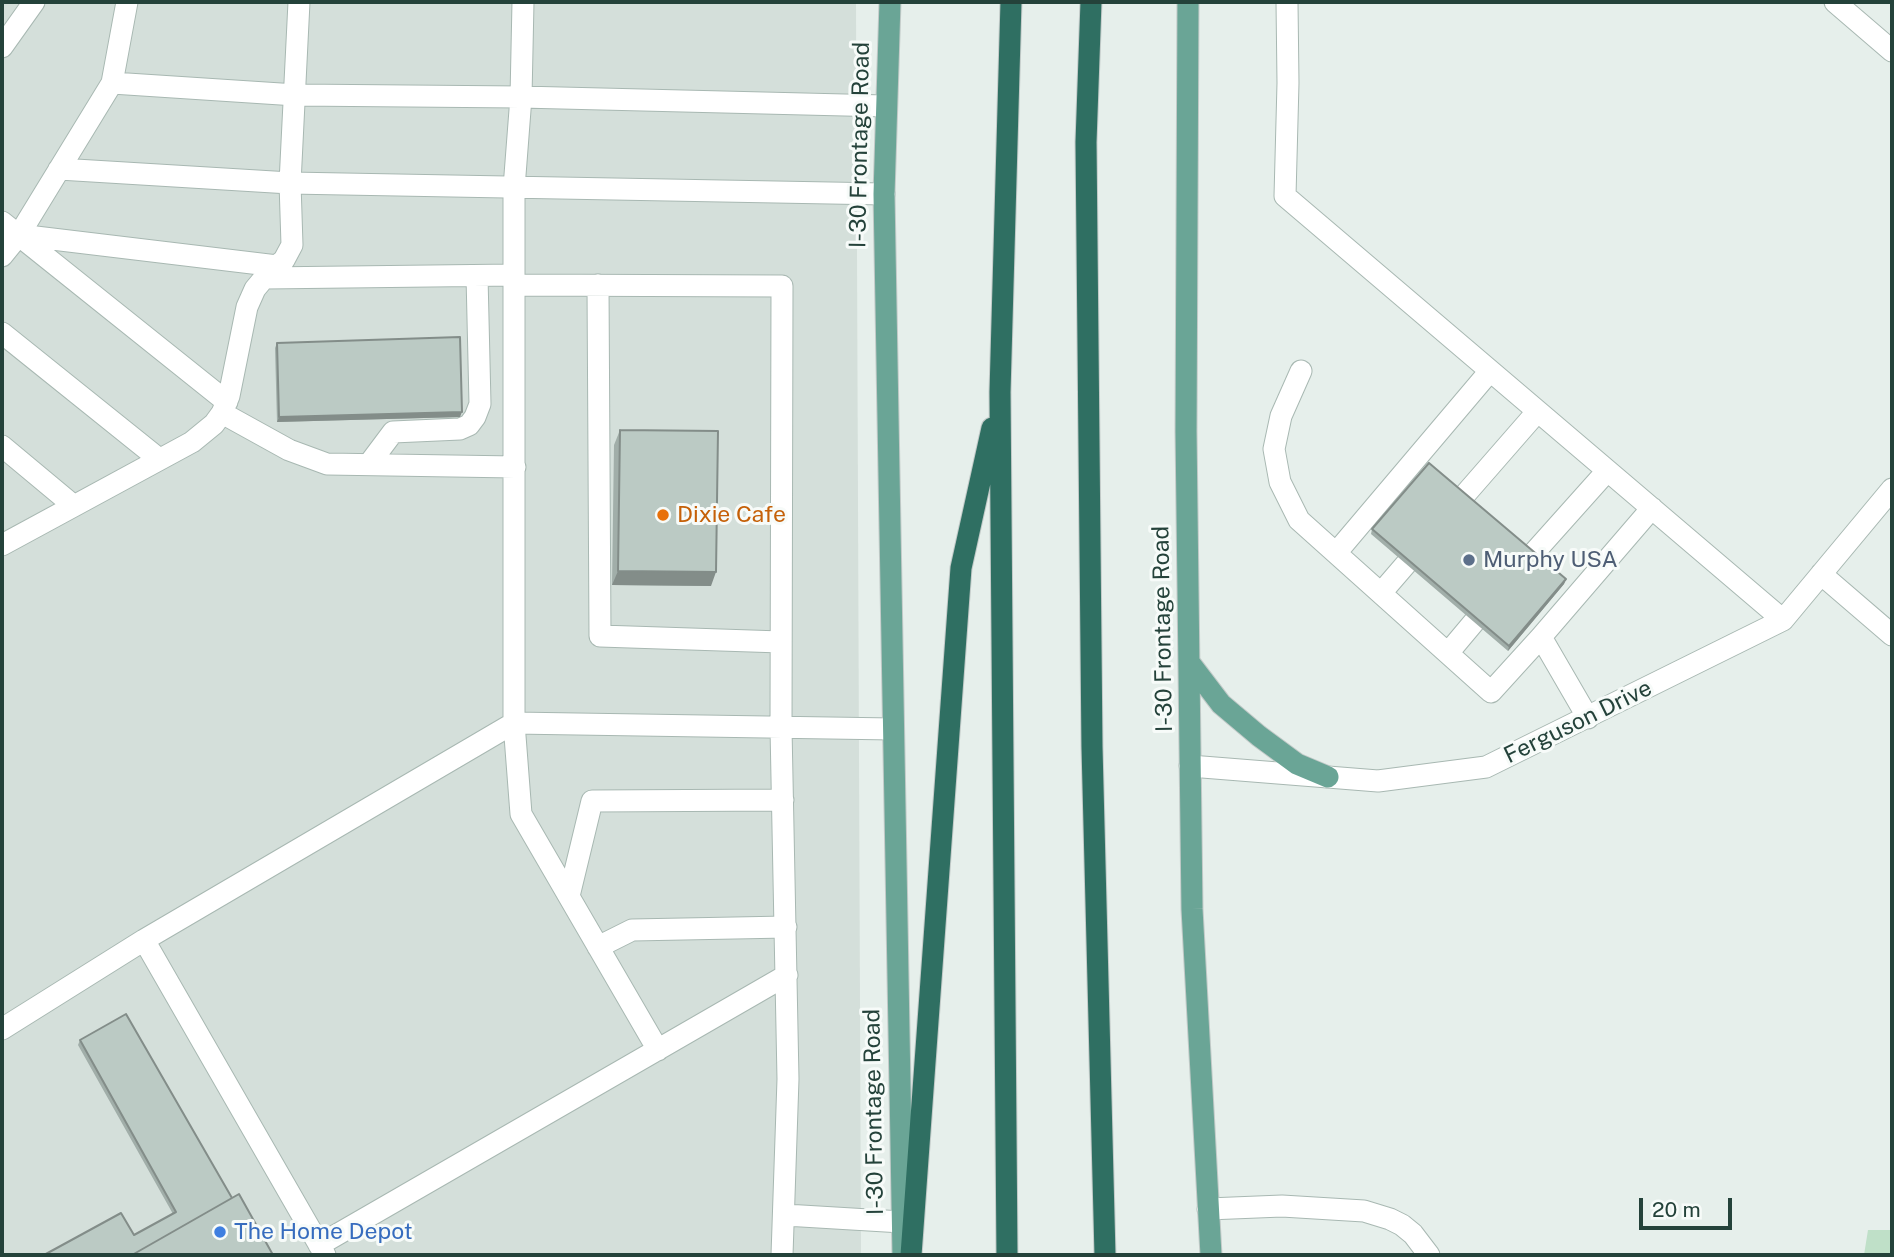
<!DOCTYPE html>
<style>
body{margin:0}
#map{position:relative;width:1894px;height:1257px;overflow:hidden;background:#e6efeb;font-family:"Public Sans",sans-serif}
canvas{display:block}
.frame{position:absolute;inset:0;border:4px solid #24423a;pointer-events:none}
.scale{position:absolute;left:1639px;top:1198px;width:93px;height:32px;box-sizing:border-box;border:4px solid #24423a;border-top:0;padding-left:9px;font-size:21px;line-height:24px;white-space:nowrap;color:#24423a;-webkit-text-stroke:5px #f7fbf9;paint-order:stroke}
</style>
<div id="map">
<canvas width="1894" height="1257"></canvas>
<div class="frame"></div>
<div class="scale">20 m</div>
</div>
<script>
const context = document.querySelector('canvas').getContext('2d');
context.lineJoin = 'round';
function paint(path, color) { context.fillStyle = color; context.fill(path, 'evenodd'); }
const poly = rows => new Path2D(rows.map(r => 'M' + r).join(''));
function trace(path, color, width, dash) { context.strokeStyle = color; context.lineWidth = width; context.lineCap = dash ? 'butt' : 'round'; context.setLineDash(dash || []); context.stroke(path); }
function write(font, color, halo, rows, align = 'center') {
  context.font = font + ' "Public Sans",sans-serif'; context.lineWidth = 6; context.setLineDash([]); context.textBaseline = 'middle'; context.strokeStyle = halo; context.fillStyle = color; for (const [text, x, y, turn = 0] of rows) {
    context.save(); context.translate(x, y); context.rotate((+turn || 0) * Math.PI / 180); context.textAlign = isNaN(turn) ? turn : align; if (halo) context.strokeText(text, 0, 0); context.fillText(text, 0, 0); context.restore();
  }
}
paint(poly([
 [2,2,856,2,861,1255,2,1255]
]), '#d4dfda');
paint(poly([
 [1868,1230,1892,1230,1892,1255,1864,1255]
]), '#bfe0c8');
const minor = poly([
 [523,2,521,97,514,188,514,723,893,729],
 [1287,2,1288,83,1285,196,1783,620],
 [1835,2,1892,51],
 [2,47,34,2],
 [112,83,296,95,521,97,885,106],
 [59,169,290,183,884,194],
 [2,222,227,402],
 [19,235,277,266],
 [2,256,19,235,112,83,127,2],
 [265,278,514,275],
 [514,285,782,286,781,728,788,1079,782,1255],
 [598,285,600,636,781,642],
 [2,333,159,459],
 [1301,371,1281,416,1274,449,1280,482,1299,520,1491,692,1541,637,1588,718],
 [222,413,289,450,327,464,515,467],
 [2,446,74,506],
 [369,464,393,432,460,429,469,425,475,417,480,404,477,276],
 [1462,498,1537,412],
 [2,545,192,442,214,424,222,413,229,396,247,307,255,289,270,271,284,260,292,245,290,183,299,2],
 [1336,553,1490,371],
 [1531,556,1607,471],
 [1821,574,1892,635],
 [1381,593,1406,564],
 [1541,637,1652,508],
 [1448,653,1474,622],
 [1190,766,1378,781,1486,767,1783,620,1892,489],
 [569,896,592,801,783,800],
 [144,940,325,1255],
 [598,947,632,930,786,927],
 [2,1029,144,940,514,723,521,814,658,1050],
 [1208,1209,1282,1206,1364,1211,1390,1219,1402,1225,1413,1234,1429,1255],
 [785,1215,902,1222],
 [319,1245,787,975]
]);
const major = poly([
 [890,2,884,194,903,1255],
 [1188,2,1186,431,1192,909,1211,1255],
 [1189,662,1221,704,1259,736,1297,764,1328,777]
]);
const highway = poly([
 [1091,2,1086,142,1092,747,1105,1255],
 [911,1255,961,568,992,428],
 [1007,1255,1000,392,1011,2]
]);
trace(minor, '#a8b8b2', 23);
trace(major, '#c2cac8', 23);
trace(highway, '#c2cac8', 23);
trace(minor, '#fff', 21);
trace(major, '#6aa596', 21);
trace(highway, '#2f6f62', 21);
paint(poly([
 [277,343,460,417,277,422,275,348],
 [620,430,711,586,612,585,614,445],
 [1372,529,1566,579,1564,584,1508,651,1371,534],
 [80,1040,232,1198,134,1235,173,1214,78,1045]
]), '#a1aea9');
paint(poly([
 [462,412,460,417,277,422,279,417],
 [618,571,716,572,711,586,612,585],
 [1566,579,1564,584,1508,651,1509,646]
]), '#838d89');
const building = poly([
 [460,337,462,412,279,417,277,343,460,337],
 [620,430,718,431,716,572,618,571,620,430],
 [1429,463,1566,579,1509,646,1372,529,1429,463],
 [126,1014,232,1198,132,1255,44,1255,121,1213,134,1235,176,1212,80,1040,126,1014],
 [239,1194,273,1255,132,1255,239,1194]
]);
paint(building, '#bbcac4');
trace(building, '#838d89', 2);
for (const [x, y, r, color] of [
 [663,515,7,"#e8710a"],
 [1469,560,7,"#5c6f8a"],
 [220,1232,7,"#3f7fe0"]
]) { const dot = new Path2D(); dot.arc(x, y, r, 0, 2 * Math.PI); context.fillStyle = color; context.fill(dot); trace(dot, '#f7fbf9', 2.5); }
write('23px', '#24423a', '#f7fbf9', [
 ["I-30 Frontage Road",860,145,-89],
 ["I-30 Frontage Road",1163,629,-91],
 ["Ferguson Drive",1578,722,-26],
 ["I-30 Frontage Road",874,1112,-91]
]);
write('23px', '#c56008', '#f7fbf9', [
 ["Dixie Cafe",677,515]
], 'left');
write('23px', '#4e5e75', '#f7fbf9', [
 ["Murphy USA",1483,560]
], 'left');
write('23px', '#366cbe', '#f7fbf9', [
 ["The Home Depot",234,1232]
], 'left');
</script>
